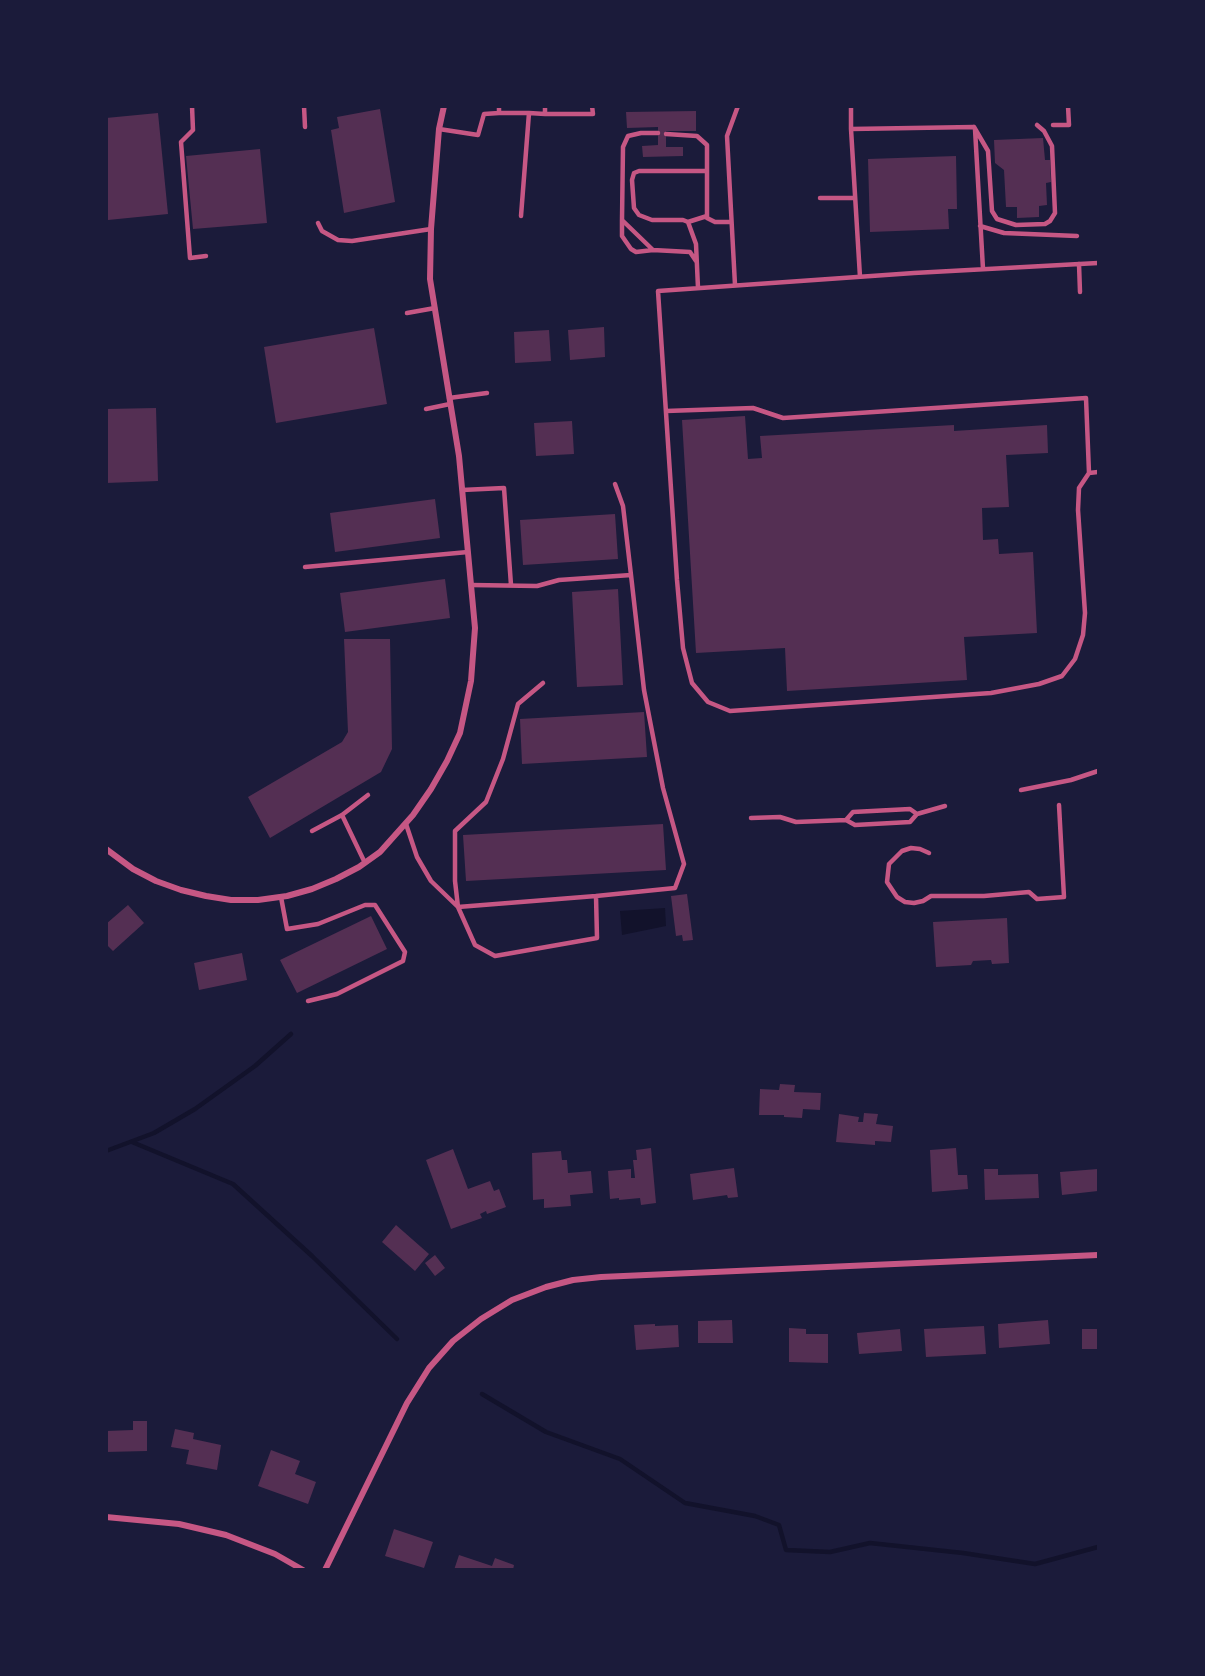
<!DOCTYPE html>
<style>
body{margin:0}
#map{position:relative;width:1205px;height:1676px;overflow:hidden;background:#1b1b3a;font-family:Inter,sans-serif}
canvas{display:block}
.frame{position:absolute;inset:0;border:108px solid #1b1b3a;pointer-events:none}
</style>
<div id="map">
<canvas width="1205" height="1676"></canvas>
<div class="frame"></div>
</div>
<script>
const context = document.querySelector('canvas').getContext('2d');
context.lineJoin = 'round';
function paint(path, color) { context.fillStyle = color; context.fill(path, 'evenodd'); }
const poly = rows => new Path2D(rows.map(r => 'M' + r).join(''));
function trace(path, color, width, dash) { context.strokeStyle = color; context.lineWidth = width; context.lineCap = dash ? 'butt' : 'round'; context.setLineDash(dash || []); context.stroke(path); }
paint(poly([
 [665,908,666,926,622,935,620,911]
]), '#12122b');
trace(poly([
 [132,1142,233,1184,312,1256,397,1339],
 [106,1151,154,1133,195,1109,255,1066,291,1034],
 [482,1394,546,1432,620,1459,685,1503,755,1516,779,1525,786,1550,830,1552,870,1543,963,1553,1035,1564,1098,1547]
]), '#12122b', 4.5);
paint(poly([
 [380,109,395,202,344,213,331,130,339,128,337,117],
 [696,111,696,131,666,131,666,147,683,147,683,156,643,157,642,146,658,145,658,127,627,128,626,112],
 [158,113,168,214,108,220,106,118],
 [1043,138,1045,160,1050,160,1051,182,1046,183,1047,205,1039,206,1039,217,1017,218,1017,207,1006,207,1004,170,995,163,994,140],
 [260,149,267,223,193,229,186,156],
 [956,156,957,209,948,209,949,229,870,232,868,159],
 [604,327,605,357,570,360,568,330],
 [374,328,387,404,276,423,264,347],
 [549,330,551,361,515,363,514,332],
 [156,408,158,481,106,483,106,409],
 [745,416,748,459,762,458,760,436,954,425,954,431,1047,425,1048,453,1006,455,1009,507,982,508,983,540,998,539,999,554,1033,552,1037,633,964,637,967,680,787,691,785,648,696,653,682,420],
 [572,421,574,454,536,456,534,423],
 [435,499,440,538,335,552,330,513],
 [615,514,618,559,523,565,520,520],
 [445,579,450,618,345,632,340,593],
 [618,589,623,685,577,687,572,592],
 [344,639,390,639,392,749,381,772,270,838,248,797,342,742,348,732],
 [644,712,647,757,522,764,520,719],
 [663,824,666,870,466,881,463,835],
 [687,894,693,940,683,941,682,935,676,936,671,896],
 [128,905,144,923,113,951,106,944,106,924],
 [371,916,387,949,297,993,280,960],
 [1007,918,1009,963,992,964,991,960,973,961,971,965,936,967,933,922],
 [242,953,247,980,199,990,194,963],
 [780,1084,795,1085,794,1092,821,1093,820,1110,803,1109,802,1118,784,1117,784,1115,759,1115,760,1089,779,1090],
 [864,1113,878,1114,876,1124,893,1126,891,1142,875,1141,875,1145,836,1142,839,1114,859,1117,858,1122,863,1122],
 [651,1148,656,1203,641,1205,640,1198,619,1200,619,1198,610,1199,608,1171,631,1169,631,1178,635,1178,633,1160,637,1160,636,1150],
 [956,1148,958,1175,967,1175,968,1189,932,1192,930,1150],
 [453,1149,468,1189,490,1181,494,1191,499,1189,506,1207,487,1214,486,1211,480,1214,482,1218,451,1229,426,1160],
 [561,1151,562,1160,567,1160,568,1173,591,1171,593,1193,570,1195,571,1206,544,1208,544,1199,533,1200,532,1153],
 [734,1168,738,1197,728,1198,727,1195,693,1200,690,1174],
 [984,1169,998,1169,998,1175,1038,1174,1039,1198,985,1200],
 [1098,1169,1098,1191,1062,1195,1060,1172],
 [396,1225,429,1254,415,1271,382,1242],
 [435,1255,445,1268,435,1276,425,1263],
 [732,1320,733,1343,698,1343,698,1321],
 [1048,1320,1050,1344,999,1348,998,1324],
 [655,1324,655,1326,678,1325,679,1347,636,1350,634,1325],
 [984,1326,986,1354,926,1357,924,1329],
 [789,1328,806,1329,806,1334,828,1334,828,1363,789,1362],
 [900,1329,902,1351,859,1354,857,1333],
 [1082,1329,1098,1329,1098,1349,1082,1349],
 [133,1421,147,1421,147,1451,106,1452,106,1431,133,1430],
 [175,1429,194,1433,193,1439,221,1445,217,1470,186,1464,189,1450,171,1447],
 [271,1450,300,1461,295,1474,316,1482,308,1504,258,1486],
 [394,1529,433,1542,424,1568,385,1556],
 [459,1555,492,1566,495,1558,514,1565,513,1570,454,1570]
]), '#542f53');
trace(poly([
 [192,106,193,130,181,142,190,258,206,256],
 [304,106,305,127],
 [499,106,499,113,529,113],
 [545,106,545,114,593,114,592,106],
 [851,106,851,129,974,127],
 [1053,125,1069,125,1068,106],
 [974,127,988,151,992,211,997,219,1016,225,1045,224,1050,221,1055,213,1052,146,1044,131,1037,125],
 [439,129,478,135,484,114,499,113],
 [851,129,860,277],
 [975,129,983,269],
 [658,133,641,133,628,136,623,147,622,220,653,250,690,252,696,261],
 [666,134,697,136,707,145,707,218,715,222,731,222],
 [820,198,855,198],
 [521,216,529,113,545,114],
 [622,220,622,236,631,249,636,252,653,250],
 [688,222,707,216],
 [318,223,322,231,338,240,352,241,431,229],
 [980,226,1004,233,1077,236],
 [1079,264,1080,292],
 [735,285,727,136,738,106],
 [698,288,696,244,688,222,683,220,652,220,639,215,634,208,632,180,634,173,639,171,707,171],
 [407,313,435,308],
 [449,398,487,393],
 [426,409,450,404],
 [666,411,753,408,783,418,1086,398,1089,473,1098,472],
 [1089,473,1079,488,1078,510,1085,613,1083,635,1075,659,1062,676,1039,684,991,693,730,711,708,702,692,683,683,648,677,580,658,291,914,273,1098,263],
 [615,484,623,506,631,575],
 [462,490,504,488,511,585],
 [305,567,468,552],
 [471,585,537,586,559,580,631,575,644,690,663,788,684,864,675,888,596,896,597,938,495,956,475,945,458,907,455,881,455,831,486,802,503,759,518,704,543,683],
 [1021,790,1071,780,1098,771],
 [342,815,365,863],
 [751,818,780,817,796,822,846,820,855,825,910,822,917,814,945,806],
 [846,820,853,812,910,809,917,814],
 [406,824,417,857,431,881,458,907,596,896],
 [312,831,342,815,368,795],
 [929,853,920,849,911,848,902,851,889,864,887,882,897,897,905,902,914,903,923,901,931,896,984,896,1029,892,1037,899,1064,897,1059,805],
 [281,897,287,929,318,924,365,905,375,905,405,952,403,961,337,994,308,1001]
]), '#c65784', 4.5);
trace(poly([
 [106,849,133,869,156,881,181,890,206,896,231,900,258,900,287,896,312,889,336,879,359,867,380,852,413,815,431,789,447,761,460,733,471,681,475,628,459,456,430,279,431,229,439,129,444,106],
 [106,1517,179,1524,226,1535,275,1554,303,1570],
 [325,1570,407,1403,429,1368,453,1341,481,1319,512,1300,546,1287,573,1280,601,1277,1098,1255]
]), '#c65784', 6);
</script>
